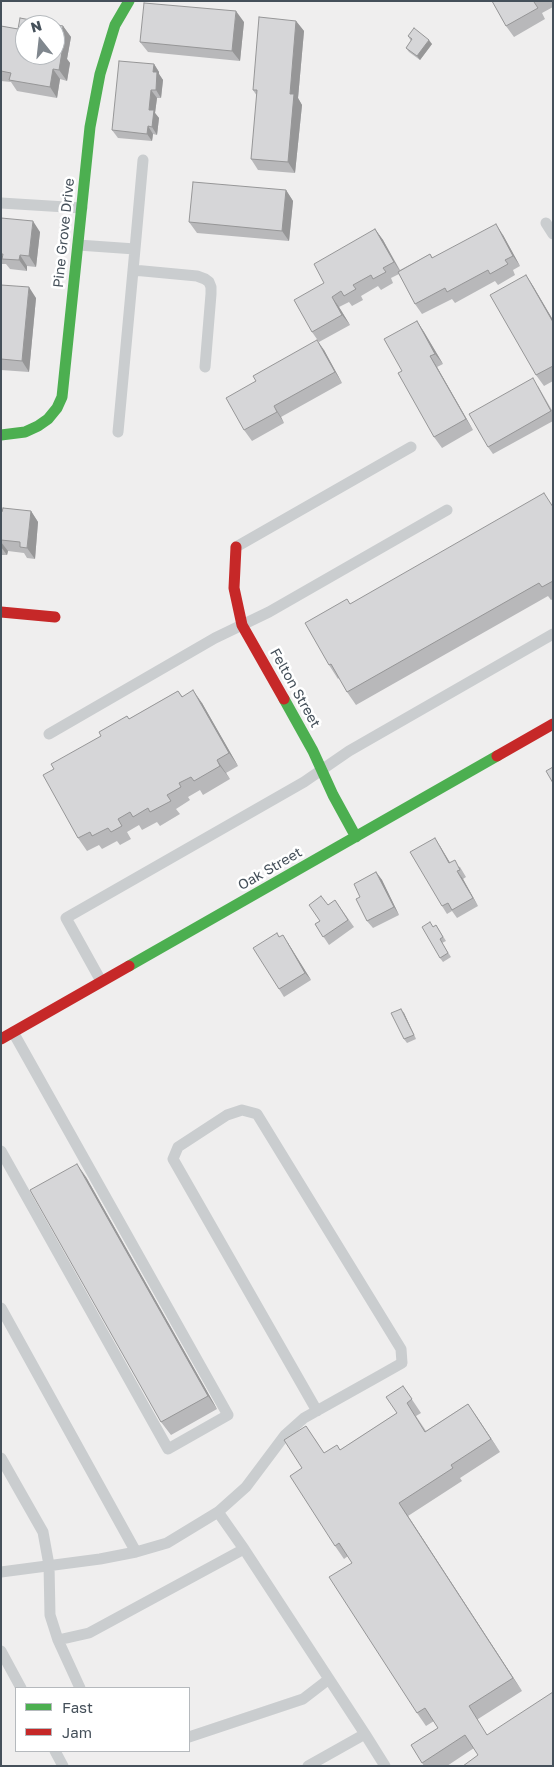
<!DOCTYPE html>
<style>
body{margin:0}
#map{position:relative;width:554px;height:1767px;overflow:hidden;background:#efeeee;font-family:"Golos Text",sans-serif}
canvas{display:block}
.frame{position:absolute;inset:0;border:2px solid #45505a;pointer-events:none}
.legend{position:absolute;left:15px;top:1687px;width:175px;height:65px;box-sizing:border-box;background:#fff;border:1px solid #b5b9bd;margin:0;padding:6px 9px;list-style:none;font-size:15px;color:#45505a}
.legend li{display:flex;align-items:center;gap:10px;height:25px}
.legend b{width:25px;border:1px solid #b5b9bd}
.north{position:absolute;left:15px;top:15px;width:50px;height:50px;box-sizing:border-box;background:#fff;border:1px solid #b5b9bd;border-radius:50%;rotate:344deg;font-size:14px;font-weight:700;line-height:20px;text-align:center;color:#45505a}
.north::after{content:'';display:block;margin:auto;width:18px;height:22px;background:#80878e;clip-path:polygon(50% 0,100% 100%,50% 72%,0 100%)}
</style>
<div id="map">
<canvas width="554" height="1767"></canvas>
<div class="frame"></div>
<ul class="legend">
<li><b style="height:6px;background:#4caf50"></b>Fast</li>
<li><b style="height:6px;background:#c62828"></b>Jam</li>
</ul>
<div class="north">N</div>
</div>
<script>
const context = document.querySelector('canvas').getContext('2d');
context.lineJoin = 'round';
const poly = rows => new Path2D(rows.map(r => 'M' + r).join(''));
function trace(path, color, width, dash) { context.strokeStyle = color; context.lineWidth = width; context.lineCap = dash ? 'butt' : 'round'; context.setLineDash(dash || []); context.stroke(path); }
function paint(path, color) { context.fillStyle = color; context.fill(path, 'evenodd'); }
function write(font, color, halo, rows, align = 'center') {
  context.font = font + ' "Golos Text",sans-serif'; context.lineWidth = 5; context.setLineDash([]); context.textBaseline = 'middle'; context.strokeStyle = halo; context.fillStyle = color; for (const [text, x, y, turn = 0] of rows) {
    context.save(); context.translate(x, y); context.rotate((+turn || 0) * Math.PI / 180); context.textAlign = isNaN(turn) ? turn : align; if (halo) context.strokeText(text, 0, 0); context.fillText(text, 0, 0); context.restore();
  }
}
trace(poly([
 [1,203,82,208],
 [546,223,553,234],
 [78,245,135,249,143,160],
 [133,270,197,276,205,279,209,282,211,287,211,294,205,367],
 [118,432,135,249],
 [236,547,411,447],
 [49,734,215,638,269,612,447,510],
 [101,981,66,918,304,782,349,751,553,634],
 [1,1151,168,1449,228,1415,13,1032],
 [1,1308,136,1552],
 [1,1458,43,1532,49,1565,50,1615,58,1640,80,1688],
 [218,1512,244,1549,365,1734],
 [1,1572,100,1559,136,1552,167,1543,218,1512,246,1487,285,1435,304,1418,379,1376,402,1363,401,1349,257,1114,242,1110,227,1115,178,1147,173,1159,317,1411],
 [58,1640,89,1633,244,1549],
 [1,1651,21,1688],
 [189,1737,303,1699,329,1679],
 [55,1751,63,1766],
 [308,1766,365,1734,385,1766]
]), '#cacdcf', 11);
trace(poly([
 [1,435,25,432,38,426,48,419,57,408,62,397,90,127,100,74,115,25,129,1],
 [284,699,313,751,333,795,356,837],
 [129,966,497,756]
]), '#4caf50', 11);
trace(poly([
 [236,547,234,588,242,625,284,699],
 [1,612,55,617],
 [497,756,553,724],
 [1,1039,129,966]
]), '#c62828', 11);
paint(poly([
 [492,1,553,1,553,7,542,13,545,19,514,37,506,26],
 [296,21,304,31,298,98,302,105,295,173,258,170,251,159,257,96,253,90],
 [244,22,240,61,148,52,140,42],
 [1,26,18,29,63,26,71,37,67,59,70,63,67,81,60,79,57,98,17,91,11,82,1,81],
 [408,36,432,44,420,60,409,52,406,48,411,41],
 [154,64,159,72,159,74,163,80,161,98,157,98,155,113,159,118,157,135,153,134,152,141,118,138,112,130],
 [286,190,293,201,289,241,197,233,189,222],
 [1,218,40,232,36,267,27,266,27,271,10,269,6,264,1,264],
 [375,229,383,240,400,270,430,254,433,258,503,235,520,266,513,270,515,275,498,285,495,281,455,303,452,299,422,314,415,304,399,274,391,278,393,283,381,290,378,286,361,296,363,300,352,306,349,302,339,307,350,325,319,342,312,332,324,283],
 [526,275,533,286,553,320,553,381,544,386,536,375],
 [1,285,36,298,29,372,1,370],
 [417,321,424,332,443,364,437,367,473,430,442,448,434,437,402,371],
 [324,350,342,383,281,417,284,423,252,441,244,430],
 [538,386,553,412,553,421,493,454,488,447],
 [553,505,553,599,551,600,548,596,356,705,347,692,339,678,338,679,329,665,351,604],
 [31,511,38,522,35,559,27,558,24,553,8,551,7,555,1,555,1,512],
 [178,691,182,696,202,703,238,766,226,773,230,779,203,795,200,790,188,797,190,800,176,809,180,814,160,826,157,822,142,830,139,825,127,832,131,839,120,845,117,841,102,849,99,845,87,851,78,838,54,769,101,736,127,716,129,719],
 [440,846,450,863,460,867,466,877,463,879,478,906,457,918,452,911,447,914,442,906],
 [376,872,382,880,399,915,373,928,367,921,360,897],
 [335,900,354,927,329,945,315,924,320,921],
 [436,925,446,941,442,943,451,957,443,962,440,958,433,927],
 [280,937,288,943,311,980,284,997,279,989],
 [404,1013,416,1039,407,1043,404,1039],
 [86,1177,217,1409,171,1435,161,1422],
 [403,1386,421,1413,416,1416,426,1431,468,1404,500,1452,460,1478,462,1481,408,1516,522,1691,478,1719,478,1755,474,1748,447,1766,424,1766,411,1745,438,1728,434,1721,426,1726,417,1713,352,1563,348,1556,344,1559,335,1546,302,1468,315,1439,324,1453,340,1450,397,1413]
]), '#b8b8ba');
paint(poly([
 [236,11,244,22,240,61,232,51],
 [296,21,304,31,298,98,302,105,295,173,288,162,290,94],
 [63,26,71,37,67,59,70,63,67,81,59,70,59,52],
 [429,40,432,44,420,60,417,56],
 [154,64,159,72,159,74,163,80,161,98,156,90,153,72],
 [53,69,60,79,57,98,50,87],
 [151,90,157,98,155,113,159,118,157,135,152,127,149,110],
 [148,126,153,134,152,141,147,134],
 [286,190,293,201,289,241,282,231],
 [33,221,40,232,36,267,29,256],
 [496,224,503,235,520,266,513,256],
 [375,229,383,240,401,273,394,262],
 [20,255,27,266,27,271,19,260],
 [526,275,533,286,553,320,553,322],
 [29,287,36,298,29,372,22,361],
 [332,297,339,307,350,325,342,315],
 [417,321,424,332,443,364,435,354],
 [317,340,324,350,342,383,335,372],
 [430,356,437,367,473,430,466,419],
 [274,406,281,417,284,423,277,412],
 [31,511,38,522,35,559,27,548],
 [1,542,8,551,7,555,1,547],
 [193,690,202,703,238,766,229,753],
 [217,760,226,773,230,779,220,766],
 [435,838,440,846,455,871,449,863],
 [457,871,463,879,478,906,473,898],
 [376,872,382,880,399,915,394,907],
 [283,935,288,943,311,980,305,973],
 [401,1009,404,1013,416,1039],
 [77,1164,86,1177,217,1409,208,1396],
 [468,1404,477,1417,500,1452,491,1439],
 [399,1503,408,1516,522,1691,513,1678]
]), '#969697');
const building = poly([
 [492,1,536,1,534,2,538,8,506,26,492,1],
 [144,3,236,11,232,51,140,42,144,3],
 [259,17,296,21,290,94,294,94,288,162,251,159,257,90,253,90,259,17],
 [20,18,63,26,59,52,62,52,59,70,53,69,50,87,9,80,11,73,1,71,1,26,18,29,20,18],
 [25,25,55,25,55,55,25,55,25,25],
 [414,28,429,40,417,56,406,48,412,39,408,36,414,28],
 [119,61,154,64,153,72,157,72,156,90,151,90,149,110,154,110,152,127,148,126,147,134,112,130,119,61],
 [193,182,286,190,282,231,189,222,193,182],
 [1,218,33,221,29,256,20,255,19,260,2,259,3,254,1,254,1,218],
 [496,224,513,256,505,260,508,264,490,274,488,270,447,292,445,288,415,304,398,272,430,254,432,258,496,224],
 [375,229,394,262,383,268,386,272,373,279,371,275,353,285,356,289,344,296,341,291,332,297,342,315,312,332,294,300,324,283,314,264,375,229],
 [526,275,553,322,553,366,536,375,490,295,526,275],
 [1,285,29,287,22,361,1,359,1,285],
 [417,321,435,354,430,356,466,419,434,437,398,373,402,371,384,339,417,321],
 [317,340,335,372,274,406,277,412,244,430,226,398,256,381,253,376,317,340],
 [533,378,551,411,488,447,469,414,533,378],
 [544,493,553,507,553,581,542,587,539,583,347,692,331,664,329,665,305,623,347,599,350,604,544,493],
 [3,508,31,511,27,548,20,547,20,542,1,540,1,512,2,512,3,508],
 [193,690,229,753,217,760,220,766,194,781,191,777,179,783,181,787,167,795,171,801,150,812,148,808,133,817,130,812,118,819,122,826,111,832,108,828,92,836,90,832,78,838,43,775,54,769,51,764,101,736,99,732,127,716,129,719,178,691,182,697,193,690],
 [553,767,553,783,546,771,553,767],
 [435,838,449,863,455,860,460,870,457,871,473,898,452,910,448,903,442,906,410,852,435,838],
 [376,872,394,907,367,921,356,899,360,897,354,884,376,872],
 [321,896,328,905,335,900,348,920,323,937,315,924,320,921,309,905,321,896],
 [430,922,433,927,436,925,443,937,440,939,448,953,440,958,422,927,430,922],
 [277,933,279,937,283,935,305,973,279,989,253,948,277,933],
 [401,1009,414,1035,404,1039,391,1013,401,1009],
 [77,1164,208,1396,161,1422,30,1190,77,1164],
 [403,1386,412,1399,407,1403,425,1432,468,1404,491,1439,451,1465,453,1468,399,1503,513,1678,469,1706,487,1735,553,1692,553,1766,463,1766,478,1755,465,1735,422,1763,411,1745,438,1728,425,1708,417,1713,329,1577,352,1563,339,1543,335,1546,290,1476,302,1468,284,1440,306,1426,324,1453,337,1445,340,1450,397,1413,386,1397,403,1386]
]);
paint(building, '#d6d6d8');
trace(building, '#969697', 1);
write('14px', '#45505a', '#fff', [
 ["Pine Grove Drive",64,233,-84],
 ["Felton Street",295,688,61],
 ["Oak Street",270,869,-30]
]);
</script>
